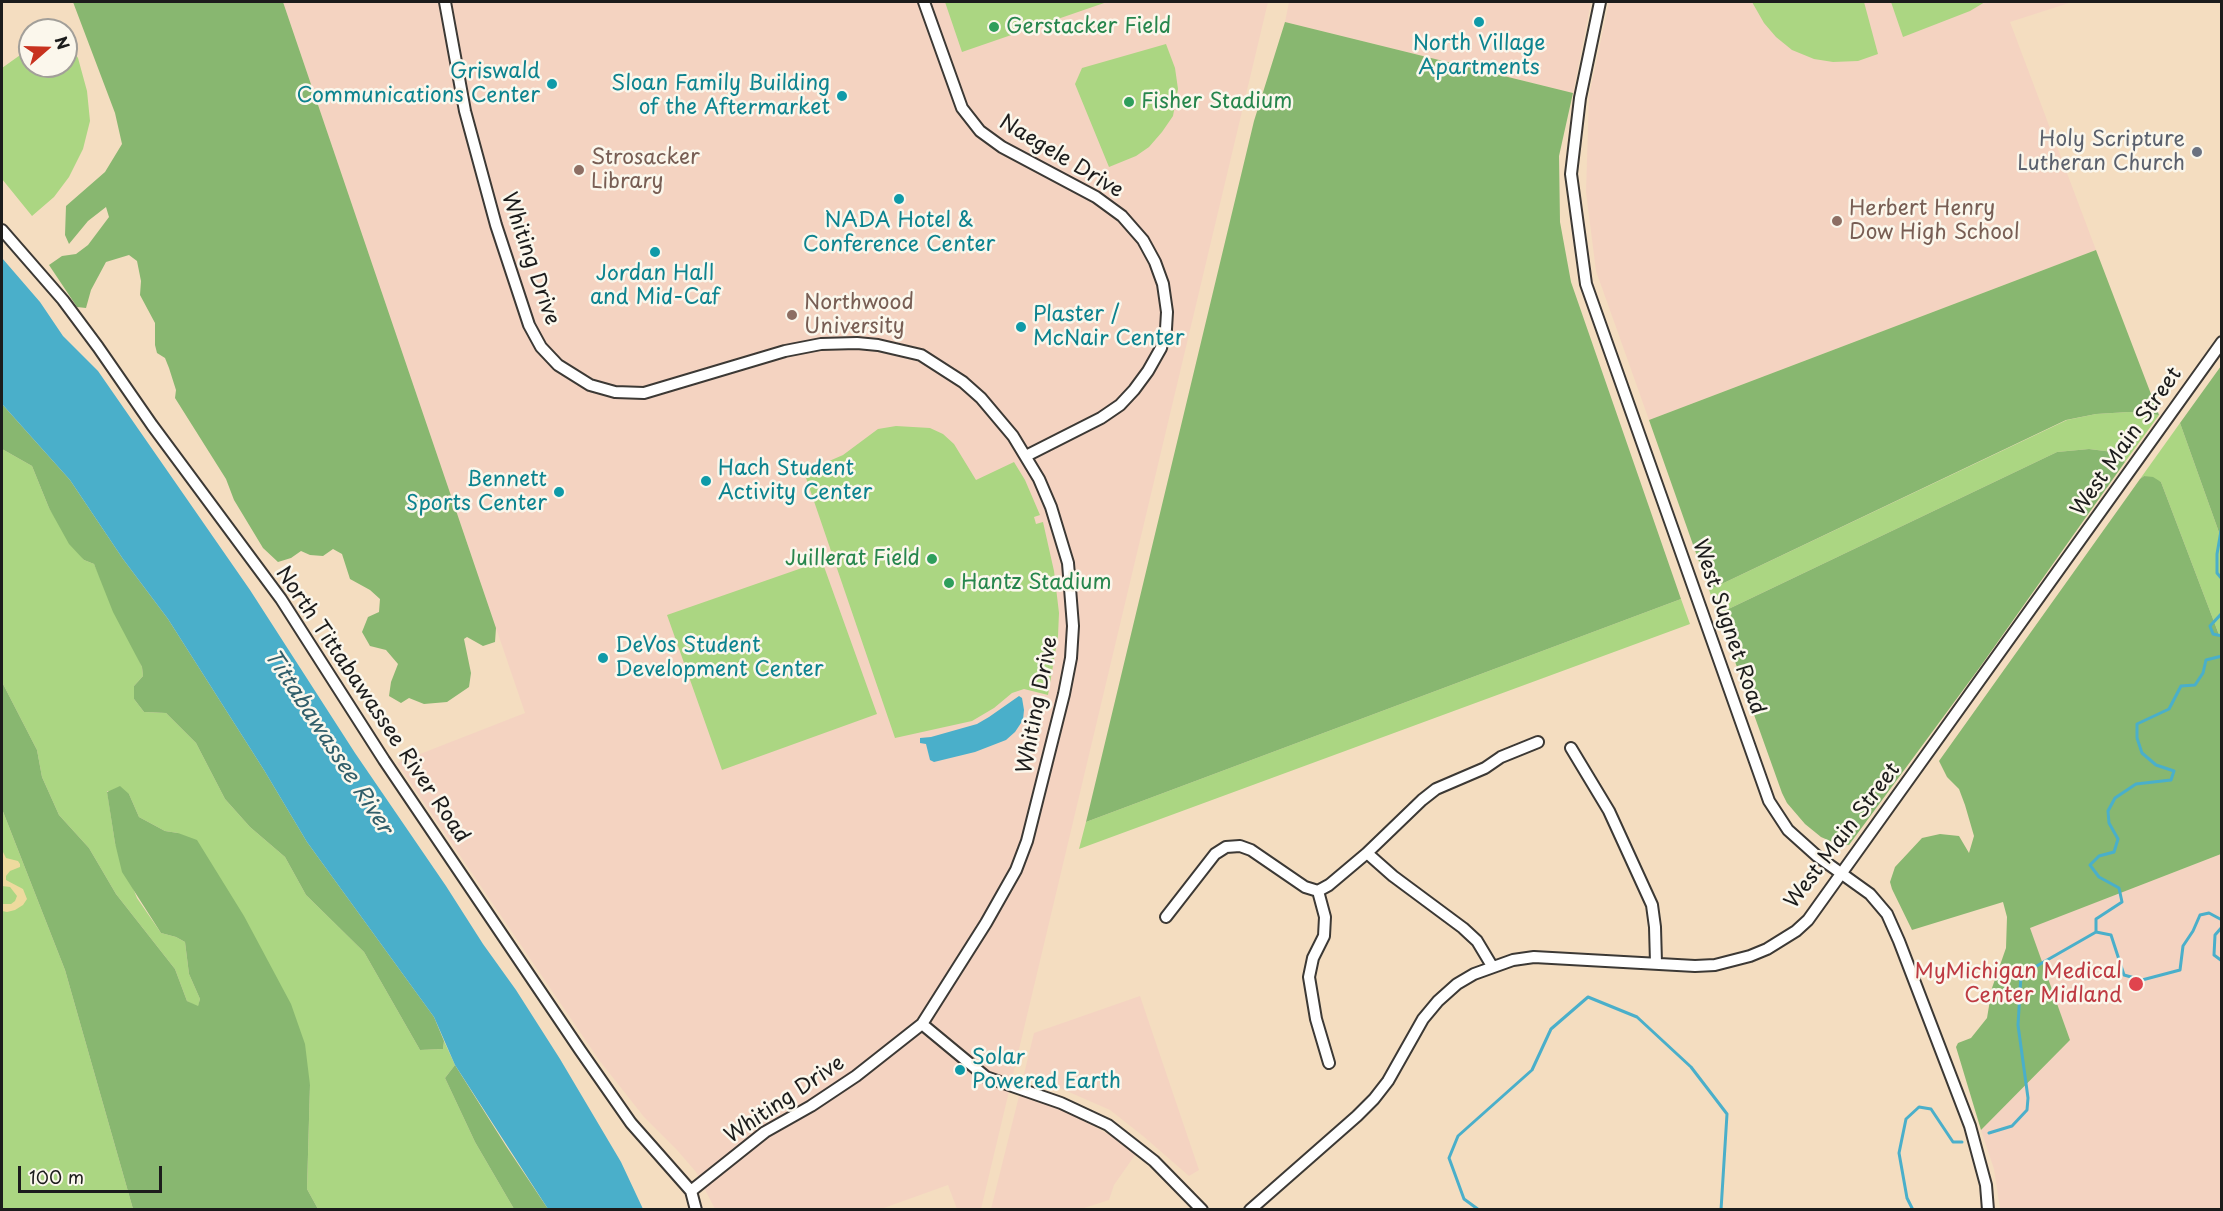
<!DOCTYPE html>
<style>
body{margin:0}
#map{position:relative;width:2223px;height:1211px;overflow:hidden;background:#f4ddc0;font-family:"Playpen Sans",sans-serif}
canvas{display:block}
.frame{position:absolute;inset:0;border:3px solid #1c1c1c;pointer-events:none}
.north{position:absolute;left:18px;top:18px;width:60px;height:60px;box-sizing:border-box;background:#fbf7ec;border:2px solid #a29f99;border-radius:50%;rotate:70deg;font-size:16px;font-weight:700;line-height:24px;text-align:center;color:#1c1c1c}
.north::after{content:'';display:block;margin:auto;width:21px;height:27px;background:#c8321e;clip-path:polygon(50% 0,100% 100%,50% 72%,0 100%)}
.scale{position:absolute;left:18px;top:1166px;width:144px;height:27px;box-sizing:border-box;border:3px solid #1c1c1c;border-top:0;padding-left:8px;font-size:18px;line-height:21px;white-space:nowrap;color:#1c1c1c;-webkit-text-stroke:4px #fbf7ec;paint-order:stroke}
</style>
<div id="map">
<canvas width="2223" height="1211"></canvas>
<div class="frame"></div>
<div class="north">N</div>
<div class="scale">100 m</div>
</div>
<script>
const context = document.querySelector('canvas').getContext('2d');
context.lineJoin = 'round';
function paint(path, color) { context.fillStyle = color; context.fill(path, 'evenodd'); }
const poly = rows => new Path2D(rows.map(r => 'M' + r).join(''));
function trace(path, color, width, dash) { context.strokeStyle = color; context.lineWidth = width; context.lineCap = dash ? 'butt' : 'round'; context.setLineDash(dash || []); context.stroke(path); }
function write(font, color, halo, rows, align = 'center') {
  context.font = font + ' "Playpen Sans",sans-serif'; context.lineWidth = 5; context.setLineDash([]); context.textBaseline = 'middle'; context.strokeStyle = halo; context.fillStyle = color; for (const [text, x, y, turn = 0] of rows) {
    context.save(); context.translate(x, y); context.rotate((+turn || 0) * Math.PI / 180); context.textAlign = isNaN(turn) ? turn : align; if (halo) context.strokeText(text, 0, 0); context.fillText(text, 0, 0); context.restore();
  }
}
paint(poly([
 [283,2,1268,2,981,1209,957,1209,948,1185,881,1209,715,1209,696,1172,677,1150,644,1117,599,1060,397,763,525,713],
 [1289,2,1591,2,1573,93,1285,22],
 [1609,2,2072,2,2010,22,2096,250,1649,420,1596,271,1586,192,1589,96],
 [2221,854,2221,1209,2000,1209,1994,1169,1981,1130,2070,1040,2029,928],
 [1140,996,1199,1170,1189,1176,1143,1136,1110,1110,1062,1089,1023,1078,1034,1033],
 [1019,1096,1045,1103,1072,1114,1111,1136,1135,1155,1114,1185,1109,1200,1081,1209,991,1209]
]), '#f4d3c1');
paint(poly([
 [945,2,1107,2,962,52],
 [1752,2,1864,2,1878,54,1858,61,1833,62,1814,59,1792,50,1776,37,1764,23],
 [1891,2,1985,2,1970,11,1903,37],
 [66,40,78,58,87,91,90,121,83,149,69,177,54,197,32,216,2,179,2,68,30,48,30,66,66,66],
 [1166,44,1175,68,1178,89,1173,116,1162,132,1149,147,1136,156,1109,167,1075,84,1082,68],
 [2129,412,2159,415,2125,462,2113,452,2089,449,2057,452,1718,614,1709,590,2067,420,2096,414],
 [2180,423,2221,538,2221,640,2161,482,2144,476,2140,479],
 [896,426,930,428,943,434,954,444,976,480,1014,462,1025,480,1040,515,1034,517,1036,524,1043,522,1054,571,1059,613,1058,636,1048,695,1024,689,1012,693,994,708,972,721,895,738,804,472,843,455,878,429],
 [2,449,32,466,49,508,84,560,94,564,142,667,143,676,134,686,134,699,144,712,166,713,196,743,225,799,250,827,285,857,306,895,364,952,420,1050,443,1049,444,1041,455,1065,445,1078,475,1142,514,1209,318,1209,307,1189,310,1085,178,833,165,831,139,817,129,794,107,791,115,843,137,898,161,933,176,937,185,942,189,974,200,999,198,1007,187,1001,175,969,116,894,89,848,59,815,42,777,37,750,2,682],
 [822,561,877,714,722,770,667,615],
 [1681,599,1690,624,1079,849,1086,822],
 [2,809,65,970,133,1209,2,1209]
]), '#abd682');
paint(poly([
 [73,2,283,2,496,628,495,642,483,646,467,637,464,639,471,673,469,687,447,702,424,704,409,698,401,703,389,696,391,682,398,664,386,650,370,646,362,632,368,617,379,612,380,599,370,590,350,579,342,554,333,549,323,556,310,555,301,551,291,558,278,562,263,548,234,500,226,479,175,398,176,390,169,368,165,358,157,353,155,345,155,323,140,295,141,281,137,261,129,255,106,262,91,290,86,308,77,307,49,265,62,256,76,254,88,245,109,217,106,207,88,221,69,244,65,235,66,206,105,172,122,144,115,113],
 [1285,22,1573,93,1559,156,1560,222,1571,282,1681,599,1086,822,1254,121],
 [2096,250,2159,415,2129,412,2096,414,2066,420,1709,590,1649,420],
 [2221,366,2221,538,2180,423],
 [2,404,70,480,123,559,168,619,264,770,307,842,434,1017,444,1041,443,1049,420,1050,364,952,306,895,285,857,250,827,225,799,196,743,166,713,144,712,134,699,134,686,143,676,142,667,113,612,94,564,84,560,69,544,49,508,32,466,2,449],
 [2089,449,2113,452,2125,462,1980,667,1849,845,1837,844,1821,837,1805,824,1787,803,1782,793,1718,614,2057,452],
 [2144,476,2153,477,2161,482,2221,640,2221,854,2030,928,2070,1040,1981,1130,1956,1047,1958,1043,1971,1038,1987,1018,1992,988,2006,948,2007,917,2003,902,1912,930,1892,889,1890,882,1895,867,1922,838,1940,834,1959,836,1969,853,1974,836,1965,805,1959,789,1947,777,1939,761,2140,479],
 [2,682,37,750,42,777,59,815,89,848,116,894,175,969,187,1001,198,1006,200,999,189,974,185,942,176,937,161,933,122,872,115,843,107,792,120,786,129,794,139,817,165,831,178,833,197,840,244,916,291,1004,305,1044,310,1085,307,1189,318,1209,133,1209,65,970,2,809],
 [455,1065,506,1146,548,1209,514,1209,475,1142,445,1078]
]), '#88b770');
paint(poly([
 [2,850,6,858,18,861,20,864,20,867,10,871,6,876,6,880,23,889,27,899,23,905,15,910,7,912,2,911,2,904,11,904,15,901,17,896,10,887,2,886,3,861]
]), '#eeda9e');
paint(poly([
 [2,258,40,302,63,336,98,371,250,590,355,753,446,886,483,944,516,990,560,1059,621,1162,643,1209,548,1209,455,1065,434,1017,307,842,264,770,168,619,123,559,70,480,2,404],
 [1019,696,1022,698,1024,710,1023,720,1015,732,1006,740,975,752,934,762,930,760,926,744,920,743,920,738,931,737,977,724,989,717]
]), '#4aafca');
trace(poly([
 [2222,525,2217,554,2217,573,2222,579],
 [2222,613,2210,626,2213,634,2222,636],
 [2222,927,2215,935,2214,955,2222,961],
 [2096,932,2096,919,2122,902,2119,888,2099,877,2090,865,2099,856,2114,852,2118,839,2109,823,2108,811,2115,798,2136,784,2171,780,2174,771,2156,765,2142,753,2137,738,2137,724,2169,709,2181,686,2195,685,2203,673,2206,660,2222,656],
 [1989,1133,2012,1126,2027,1110,2028,1098,2018,1025,2021,975,2096,932,2111,935,2124,975,2142,980,2180,970,2183,946,2193,931,2200,915,2209,913,2222,920],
 [1479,1210,1464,1199,1449,1158,1458,1136,1532,1070,1551,1029,1588,997,1637,1017,1691,1067,1727,1114,1721,1210],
 [1913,1210,1907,1198,1899,1153,1906,1119,1919,1107,1931,1109,1953,1142,1962,1142]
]), '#4aafca', 3);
const minor = poly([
 [445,2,465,111,496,225,529,325,541,347,558,365,590,385,615,392,644,393,785,351,821,344,857,343,878,345,921,355,963,382,981,398,1013,436,1039,479,1051,507,1068,563,1073,626,1071,658,1064,694,1027,841,1016,870,986,923,922,1024,856,1076,811,1106,765,1132,691,1191],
 [924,2,962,108,980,131,1002,147,1096,197,1122,216,1143,240,1155,262,1163,284,1167,312,1166,329,1161,348,1148,371,1134,390,1120,405,1101,418,1026,456],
 [1600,2,1580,98,1571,174,1586,284,1769,801,1788,830,1817,856,1870,894,1887,914,1899,941,1970,1126,1986,1185,1988,1210],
 [2,230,63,300,98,347,152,425,281,599,384,760,580,1050,631,1123,691,1191,696,1210],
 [1571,748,1609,811,1652,905,1655,927,1656,963],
 [1367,853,1422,800,1436,789,1485,768,1501,757,1538,742],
 [1318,891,1325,917,1324,936,1313,958,1309,977,1316,1019,1329,1063],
 [1166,917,1215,854,1226,847,1240,846,1251,850,1305,887,1318,891,1329,885,1367,853,1393,876,1463,928,1477,941,1492,966],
 [922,1024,986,1077,1061,1103,1108,1125,1154,1161,1202,1210],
 [1250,1210,1357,1116,1374,1099,1388,1081,1423,1019,1438,1001,1457,984,1474,974,1513,960,1534,957,1695,966,1715,965,1750,956,1767,949,1796,931,1808,920,2222,342]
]);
trace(minor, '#3c3935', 14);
trace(minor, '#fff', 10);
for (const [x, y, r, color] of [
 [1479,22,6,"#0f9aa8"],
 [994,27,6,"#2e9e5b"],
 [552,84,6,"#0f9aa8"],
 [842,96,6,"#0f9aa8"],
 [1129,102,6,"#2e9e5b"],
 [2197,152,6,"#6b7280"],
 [579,170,6,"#8d6e63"],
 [899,199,6,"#0f9aa8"],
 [1837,221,6,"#8d6e63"],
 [655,252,6,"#0f9aa8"],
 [792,315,6,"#8d6e63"],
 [1021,327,6,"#0f9aa8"],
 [706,481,6,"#0f9aa8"],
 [559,492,6,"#0f9aa8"],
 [932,559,6,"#2e9e5b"],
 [949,583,6,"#2e9e5b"],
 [603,658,6,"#0f9aa8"],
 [2136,984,8,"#e0444e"],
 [960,1070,6,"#0f9aa8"]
]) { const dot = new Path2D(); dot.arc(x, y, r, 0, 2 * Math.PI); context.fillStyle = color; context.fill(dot); trace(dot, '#fbf7ec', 2); }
write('21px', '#27864d', '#fbf7ec', [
 ["Gerstacker Field",1006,27],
 ["Fisher Stadium",1141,102],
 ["Juillerat Field",920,559,"right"],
 ["Hantz Stadium",961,583]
], 'left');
write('21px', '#0d838f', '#fbf7ec', [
 ["North Village",1479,44,"center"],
 ["Apartments",1479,68,"center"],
 ["Griswald",540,72,"right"],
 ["Communications Center",540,96,"right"],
 ["Sloan Family Building",830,84,"right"],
 ["of the Aftermarket",830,108,"right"],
 ["NADA Hotel &",899,221,"center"],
 ["Conference Center",899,245,"center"],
 ["Jordan Hall",655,274,"center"],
 ["and Mid-Caf",655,298,"center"],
 ["Plaster /",1033,315],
 ["McNair Center",1033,339],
 ["Hach Student",718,469],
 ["Activity Center",718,493],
 ["Bennett",547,480,"right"],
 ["Sports Center",547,504,"right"],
 ["DeVos Student",615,646],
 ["Development Center",615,670],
 ["Solar",972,1058],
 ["Powered Earth",972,1082]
], 'left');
write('21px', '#5b616d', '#fbf7ec', [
 ["Holy Scripture",2185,140],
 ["Lutheran Church",2185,164]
], 'right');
write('21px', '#1c1c1c', '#fbf7ec', [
 ["Naegele Drive",1061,157,31],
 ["Whiting Drive",530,259,71],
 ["West Main Street",2127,442,-55],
 ["West Sugnet Road",1728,627,71],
 ["North Tittabawassee River Road",372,705,56],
 ["Whiting Drive",1038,705,-79],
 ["West Main Street",1843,836,-53],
 ["Whiting Drive",785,1100,-34]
]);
write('21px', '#785e54', '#fbf7ec', [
 ["Strosacker",591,158],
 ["Library",591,182],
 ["Herbert Henry",1849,209],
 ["Dow High School",1849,233],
 ["Northwood",804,303],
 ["University",804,327]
], 'left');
write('21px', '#be3a42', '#fbf7ec', [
 ["MyMichigan Medical",2122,972],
 ["Center Midland",2122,996]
], 'right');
write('italic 22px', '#315e6a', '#fbf7ec', [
 ["Tittabawassee River",328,742,57]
]);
</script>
